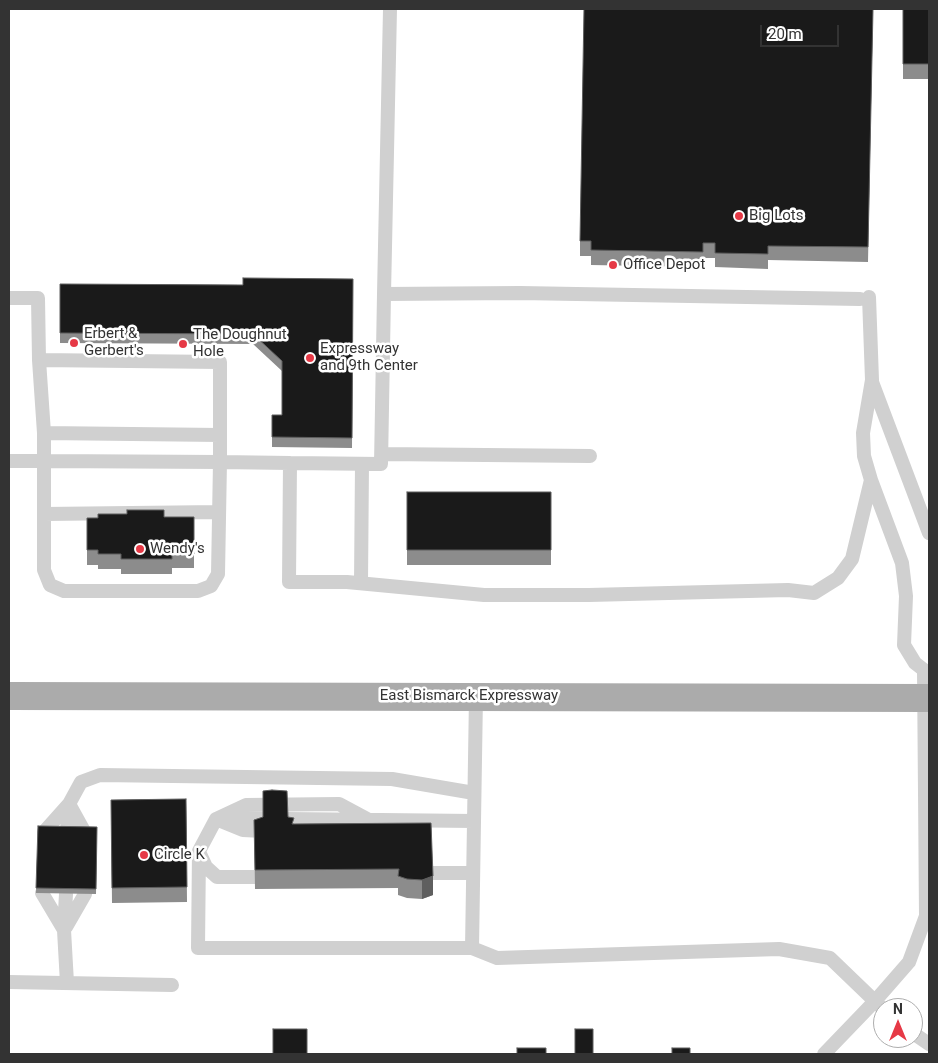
<!DOCTYPE html>
<style>
body{margin:0}
#map{position:relative;width:938px;height:1063px;overflow:hidden;background:#fff;font-family:Roboto,sans-serif}
canvas{display:block}
.frame{position:absolute;inset:0;border:10px solid #333;pointer-events:none}
.north{position:absolute;left:873px;top:998px;width:50px;height:50px;box-sizing:border-box;background:#fff;border:1px solid #adadad;border-radius:50%;rotate:0deg;font-size:14px;font-weight:700;line-height:20px;text-align:center;color:#333}
.north::after{content:'';display:block;margin:auto;width:18px;height:22px;background:#e63946;clip-path:polygon(50% 0,100% 100%,50% 72%,0 100%)}
.scale{position:absolute;left:760px;top:25px;width:79px;height:22px;box-sizing:border-box;border:2px solid #333;border-top:0;padding-left:6px;font-size:15px;line-height:18px;white-space:nowrap;color:#333;-webkit-text-stroke:4px #fff;paint-order:stroke}
</style>
<div id="map">
<canvas width="938" height="1063"></canvas>
<div class="frame"></div>
<div class="north">N</div>
<div class="scale">20 m</div>
</div>
<script>
const context = document.querySelector('canvas').getContext('2d');
context.lineJoin = 'round';
const poly = rows => new Path2D(rows.map(r => 'M' + r).join(''));
function trace(path, color, width, dash) { context.strokeStyle = color; context.lineWidth = width; context.lineCap = dash ? 'butt' : 'round'; context.setLineDash(dash || []); context.stroke(path); }
function paint(path, color) { context.fillStyle = color; context.fill(path, 'evenodd'); }
function write(font, color, halo, rows, align = 'center') {
  context.font = font + ' Roboto,sans-serif'; context.lineWidth = 5; context.setLineDash([]); context.textBaseline = 'middle'; context.strokeStyle = halo; context.fillStyle = color; for (const [text, x, y, turn = 0] of rows) {
    context.save(); context.translate(x, y); context.rotate((+turn || 0) * Math.PI / 180); context.textAlign = isNaN(turn) ? turn : align; if (halo) context.strokeText(text, 0, 0); context.fillText(text, 0, 0); context.restore();
  }
}
trace(poly([
 [390,9,384,294,520,293,860,299],
 [869,297,872,380,863,433,864,456,871,480,902,563,906,596,904,645,915,663,924,670],
 [9,298,38,298,39,360,44,433,220,435,220,362,39,360],
 [872,382,929,533],
 [220,435,220,462,290,463,289,582,347,582,484,595,589,595,788,590,814,593,838,578,852,559,871,480],
 [382,454,590,456],
 [9,461,44,461,220,462,218,574,211,586,198,591,64,591,50,585,44,570,44,433],
 [290,463,381,464,384,294],
 [44,514,219,512],
 [361,583,362,464],
 [476,696,472,948,497,958,779,949,830,958,883,1009],
 [216,819,243,830,263,831],
 [223,819,263,819],
 [287,819,474,821],
 [367,819,339,804,246,805,216,819,199,851,198,948,472,948],
 [44,832,69,804,85,833],
 [67,832,69,804,81,782,100,775,392,779,474,793],
 [200,854,206,867,217,877,255,877],
 [432,873,473,873],
 [42,893,64,930],
 [66,894,64,930,67,983],
 [66,927,85,894],
 [9,982,172,985],
 [913,1033,929,1044],
 [824,1054,875,1001,909,962,926,916,924,670]
]), '#d0d0d0', 14);
trace(poly([
 [9,696,929,698]
]), '#ababab', 28);
paint(poly([
 [873,9,868,262,768,260,768,269,715,267,715,258,703,258,703,267,591,265,591,256,580,256,580,241],
 [903,9,929,9,929,79,903,79],
 [353,279,352,448,272,447,272,415,282,415,282,371,253,344,60,343,60,284,243,285],
 [407,492,551,492,551,565,407,565],
 [194,517,194,568,172,568,172,574,121,574,121,569,98,569,98,565,87,565,87,518],
 [263,791,294,824,431,823,433,895,422,899,407,898,398,895,398,888,255,889,254,820,263,817],
 [186,799,187,902,112,903,111,800],
 [38,826,97,827,96,894,36,893]
]), '#8c8c8c');
paint(poly([
 [433,876,433,895,422,899,422,880]
]), '#5f5f5f');
const building = poly([
 [584,9,873,9,868,247,768,246,768,254,715,253,715,243,703,243,703,252,591,250,591,241,580,241,584,9],
 [903,9,929,9,929,64,903,64,903,9],
 [243,278,353,279,352,438,272,437,272,415,282,415,282,361,253,334,60,333,60,284,243,285,243,278],
 [407,492,551,492,551,550,407,550,407,492],
 [127,510,164,510,164,517,194,517,194,554,172,554,172,559,121,559,121,554,98,554,98,550,87,550,87,518,98,518,98,514,127,514,127,510],
 [272,790,287,791,288,817,294,818,292,824,431,823,433,876,422,880,407,879,398,876,399,869,255,870,254,820,263,817,263,791,272,790],
 [186,799,187,887,112,888,111,800,186,799],
 [38,826,97,827,96,889,36,888,38,826],
 [273,1029,307,1029,307,1054,273,1054,273,1029],
 [575,1029,593,1029,593,1054,575,1054,575,1029],
 [517,1048,546,1048,546,1054,517,1054,517,1048],
 [672,1048,690,1048,690,1054,672,1054,672,1048]
]);
paint(building, '#1a1a1a');
trace(building, '#5f5f5f', 1);
for (const [x, y, r, color] of [
 [739,216,5,"#e63946"],
 [613,265,5,"#e63946"],
 [74,343,5,"#e63946"],
 [183,344,5,"#e63946"],
 [310,358,5,"#e63946"],
 [140,549,5,"#e63946"],
 [144,855,5,"#e63946"]
]) { const dot = new Path2D(); dot.arc(x, y, r, 0, 2 * Math.PI); context.fillStyle = color; context.fill(dot); trace(dot, '#fff', 2); }
write('15px', '#333', '#fff', [
 ["Big Lots",749,216],
 ["Office Depot",623,265],
 ["Erbert &",84,334],
 ["Gerbert's",84,351],
 ["The Doughnut",193,335],
 ["Hole",193,352],
 ["Expressway",320,349],
 ["and 9th Center",320,366],
 ["Wendy's",150,549],
 ["Circle K",154,855]
], 'left');
write('15px', '#333', '#fff', [
 ["East Bismarck Expressway",469,696]
]);
</script>
